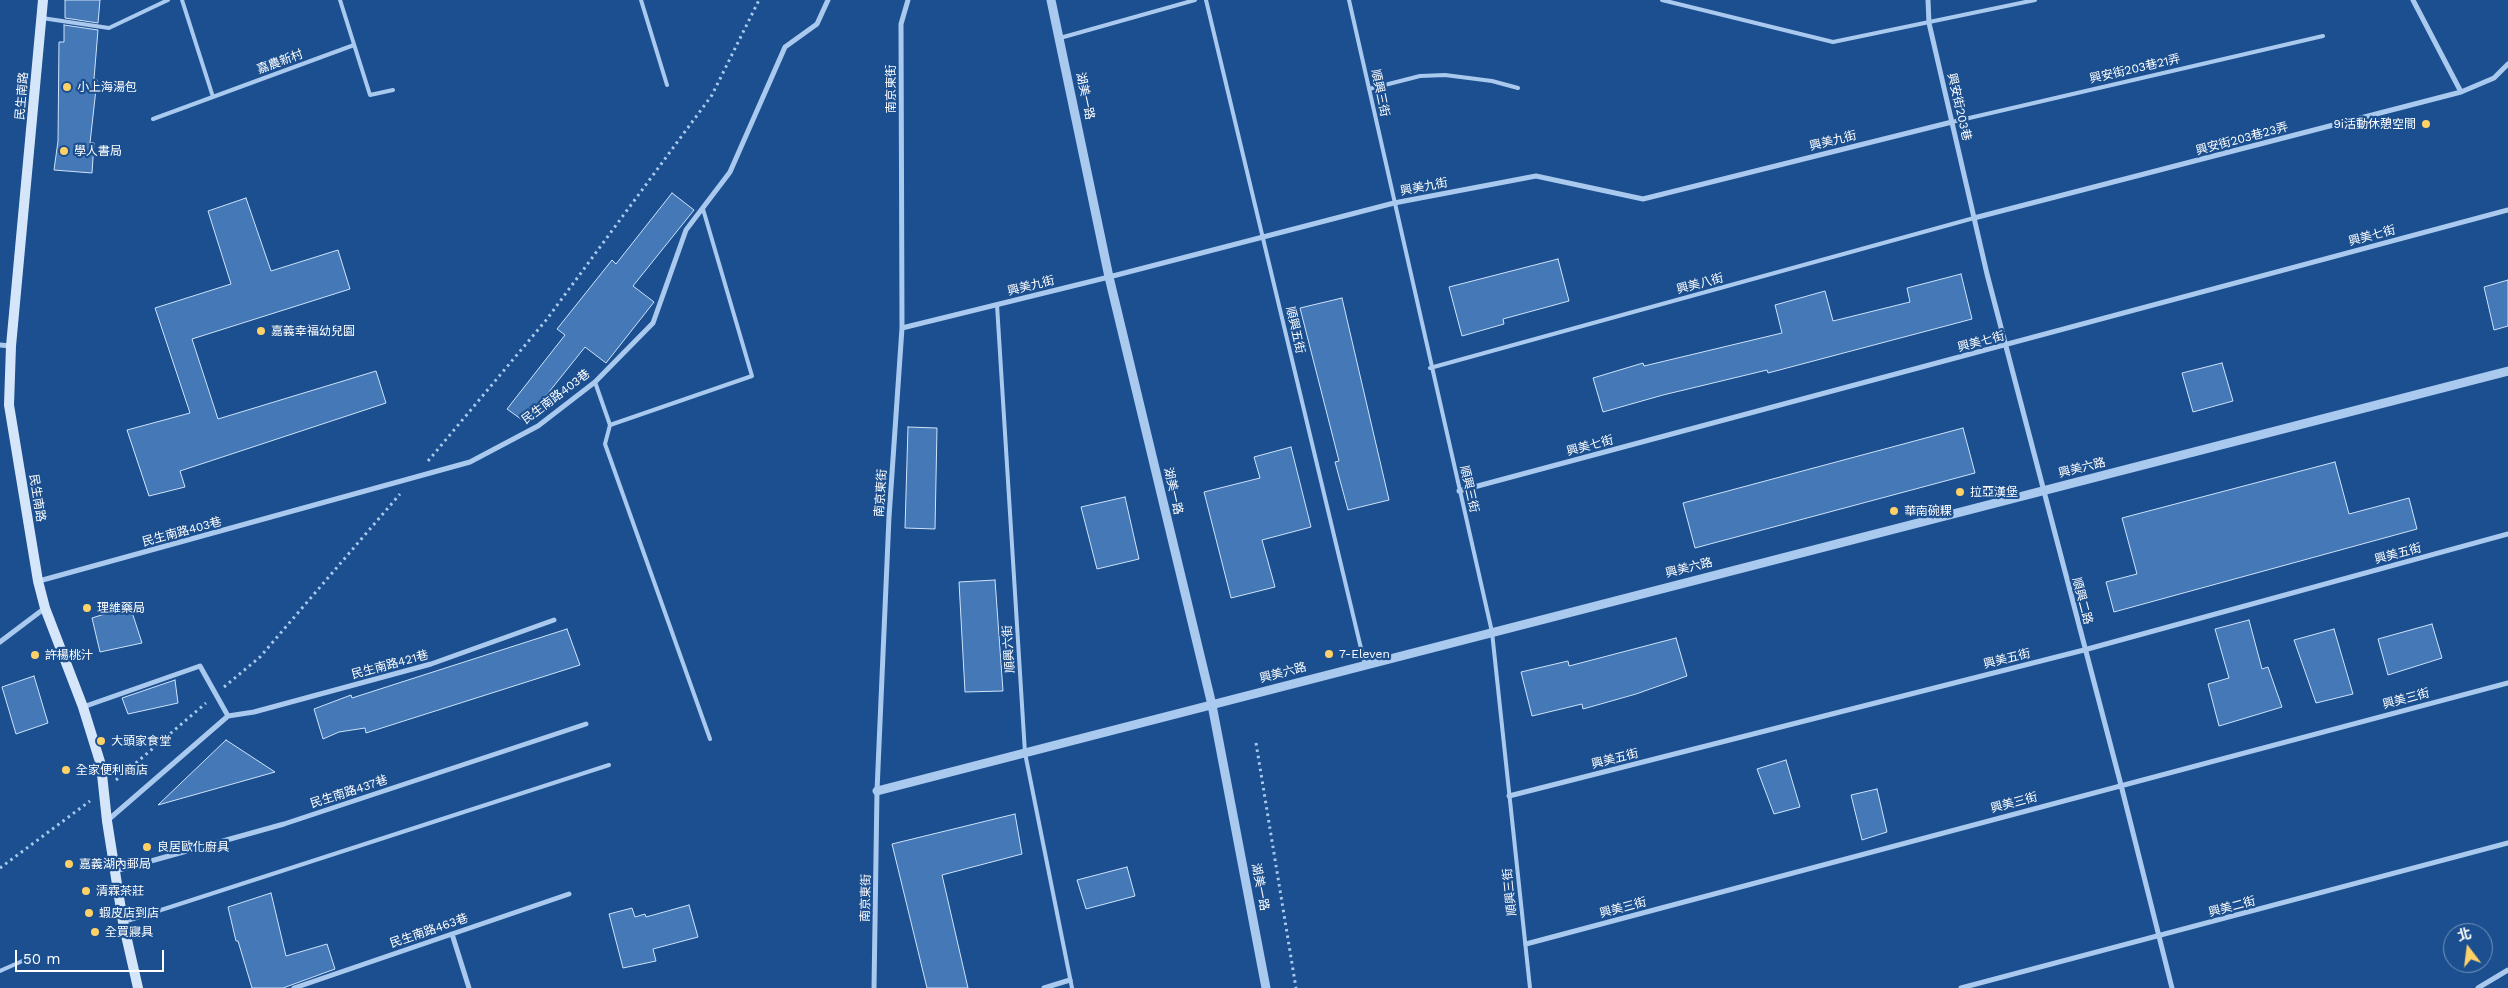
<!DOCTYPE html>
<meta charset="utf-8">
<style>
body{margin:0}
#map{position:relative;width:2508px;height:988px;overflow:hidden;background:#1b4f8f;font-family:"Work Sans","Noto Sans TC",sans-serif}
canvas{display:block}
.north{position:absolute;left:2443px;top:923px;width:50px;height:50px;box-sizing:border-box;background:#1b4f8f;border:1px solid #7695bc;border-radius:50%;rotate:345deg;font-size:14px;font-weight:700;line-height:20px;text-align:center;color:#fff}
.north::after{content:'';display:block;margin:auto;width:18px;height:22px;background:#ffd166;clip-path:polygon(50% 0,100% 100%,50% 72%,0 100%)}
.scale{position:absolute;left:15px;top:950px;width:149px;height:22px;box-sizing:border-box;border:2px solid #fff;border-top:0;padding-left:6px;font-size:15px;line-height:18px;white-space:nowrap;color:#fff;-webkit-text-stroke:4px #1b4f8f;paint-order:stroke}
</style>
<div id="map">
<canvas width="2508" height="988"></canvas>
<div class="north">北</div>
<div class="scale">50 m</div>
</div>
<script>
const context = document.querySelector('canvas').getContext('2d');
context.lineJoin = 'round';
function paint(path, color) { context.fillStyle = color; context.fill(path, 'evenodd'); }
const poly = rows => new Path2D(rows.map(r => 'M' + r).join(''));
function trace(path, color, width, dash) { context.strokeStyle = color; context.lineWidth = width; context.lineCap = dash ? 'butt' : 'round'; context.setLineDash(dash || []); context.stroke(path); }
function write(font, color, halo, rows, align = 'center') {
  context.font = font + ' "Work Sans","Noto Sans TC",sans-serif'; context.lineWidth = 4.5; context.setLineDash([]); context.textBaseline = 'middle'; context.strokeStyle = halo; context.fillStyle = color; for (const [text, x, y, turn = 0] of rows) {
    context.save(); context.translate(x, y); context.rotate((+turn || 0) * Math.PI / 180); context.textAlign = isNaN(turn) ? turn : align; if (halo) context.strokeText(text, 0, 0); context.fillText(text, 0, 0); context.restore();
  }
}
const building = poly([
 [65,0,100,0,98,23,65,18,65,0],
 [64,25,98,30,94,79,97,80,90,143,94,143,92,173,54,170,58,141,59,42,64,42,64,25],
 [672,193,694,210,633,286,654,302,606,363,585,347,525,422,507,409,565,335,557,329,612,260,616,264,672,193],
 [246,198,271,271,338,250,350,289,192,339,218,419,376,371,386,403,180,471,185,487,149,496,127,430,190,413,155,308,231,284,208,211,246,198],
 [1558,259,1569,301,1503,319,1504,324,1462,336,1449,287,1558,259],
 [1961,274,1972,319,1768,373,1767,370,1663,395,1603,412,1593,378,1643,363,1644,366,1782,333,1775,305,1825,291,1833,321,1910,302,1907,288,1961,274],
 [2508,280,2508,326,2494,330,2484,287,2508,280],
 [1342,298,1389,500,1348,510,1335,462,1339,461,1300,308,1342,298],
 [2222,363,2233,401,2193,412,2182,373,2222,363],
 [908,427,937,428,935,529,905,528,908,427],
 [1963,428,1975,473,1695,548,1683,503,1963,428],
 [1291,447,1311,527,1262,540,1275,587,1231,598,1204,492,1260,478,1254,457,1291,447],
 [2335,462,2349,514,2409,498,2417,529,2114,612,2106,582,2137,574,2122,518,2335,462],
 [1125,497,1139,559,1097,569,1081,507,1125,497],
 [995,580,1003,691,965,692,959,582,995,580],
 [130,606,142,643,100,652,92,618,130,606],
 [2249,620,2262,669,2268,667,2282,707,2219,726,2208,684,2229,678,2215,629,2249,620],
 [2432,624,2442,658,2388,675,2378,639,2432,624],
 [567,629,580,665,366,733,365,728,339,732,323,739,314,709,351,695,352,698,567,629],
 [2334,629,2353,694,2316,703,2294,640,2334,629],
 [1676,638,1687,676,1636,694,1583,709,1582,704,1532,716,1521,672,1568,661,1569,666,1676,638],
 [34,676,48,723,16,734,2,687,34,676],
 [175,680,178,703,128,714,122,698,175,680],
 [226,740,275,772,158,805,226,740],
 [1786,760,1800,807,1774,814,1757,769,1786,760],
 [1877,789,1887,832,1862,840,1851,795,1877,789],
 [1015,814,1022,854,942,875,968,988,927,988,892,844,1015,814],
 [1127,867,1135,896,1086,909,1077,880,1127,867],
 [271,893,286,956,327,944,335,969,283,988,252,988,238,941,236,941,228,907,271,893],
 [689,905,698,937,653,949,656,961,623,968,609,914,632,908,635,917,645,914,646,917,689,905]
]);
paint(building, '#4478b7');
trace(building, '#cfe3fa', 1);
trace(poly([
 [428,461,547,319,712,95,759,0],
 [224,687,260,657,400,494],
 [1256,743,1296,988],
 [116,780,206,703],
 [0,868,90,801]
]), '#a9c9ee', 3, [2.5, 4]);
trace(poly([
 [182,0,213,97],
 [340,0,370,95,393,90],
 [641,0,667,85],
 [1206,0,1365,665],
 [1349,0,1492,632,1530,988],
 [1662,0,1833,42,2035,0],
 [42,18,109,28,168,0],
 [1060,38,1195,0],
 [1369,89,1420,76,1445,75,1492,81,1518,88],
 [153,119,354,45],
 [1952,122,2323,36],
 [997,305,1025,753,1072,988],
 [1430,368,1974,218],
 [595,382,610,425,605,444,710,739],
 [610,425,752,376,703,209],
 [124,922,609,765],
 [0,971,27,959]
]), '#a9c9ee', 4);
trace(poly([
 [1928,0,1929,23,1987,274,2121,785,2172,988],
 [2413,0,2461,92],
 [1974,218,2461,92,2494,78,2508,64],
 [902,328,1109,277,1394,203,1536,176,1643,199,1952,122],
 [0,345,11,346],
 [1459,491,2508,210],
 [39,581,470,462,538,426,595,382,653,323,686,230,730,172,785,47,817,24,828,0],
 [0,642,45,608],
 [83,707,200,666,228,716],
 [1509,796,2084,650,2508,534],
 [108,820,228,716,254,712,431,664,554,620],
 [115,871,284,824,586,724],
 [452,934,469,988],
 [1526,944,2508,683],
 [294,988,569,894],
 [874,988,877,791,889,517,902,328,901,24,908,0],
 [1044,988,1070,980],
 [1961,988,2508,843],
 [2478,988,2508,970]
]), '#a9c9ee', 5);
trace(poly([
 [1051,0,1109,277,1212,705,1266,988],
 [877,791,2508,371]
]), '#a9c9ee', 9);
trace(poly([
 [43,0,11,346,9,405,38,581,45,608,83,707,101,765,107,821,123,922,138,988]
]), '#d6e6fa', 10);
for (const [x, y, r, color] of [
 [67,87,5,"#ffd166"],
 [2426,124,5,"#ffd166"],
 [64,151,5,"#ffd166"],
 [261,331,5,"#ffd166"],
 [1960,492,5,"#ffd166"],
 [1894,511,5,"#ffd166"],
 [87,608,5,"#ffd166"],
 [1329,654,5,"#ffd166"],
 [35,655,5,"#ffd166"],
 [101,741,5,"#ffd166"],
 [66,770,5,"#ffd166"],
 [147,847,5,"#ffd166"],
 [69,864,5,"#ffd166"],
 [86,891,5,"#ffd166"],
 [89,913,5,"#ffd166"],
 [95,932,5,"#ffd166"]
]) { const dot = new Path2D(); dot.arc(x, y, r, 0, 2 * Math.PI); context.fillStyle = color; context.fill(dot); trace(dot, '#1b4f8f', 2); }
write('12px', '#fff', '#1b4f8f', [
 ["嘉農新村",280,62,-20],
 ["興安街203巷21弄",2135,69,-13],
 ["南京東街",891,89,-90],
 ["順興三街",1380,93,78],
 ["民生南路",22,96,-85],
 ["湖美一路",1085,96,78],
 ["興安街203巷",1959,107,77],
 ["興安街203巷23弄",2242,139,-15],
 ["興美九街",1833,141,-14],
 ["興美九街",1424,187,-11],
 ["興美七街",2372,236,-15],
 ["興美八街",1700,284,-15],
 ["興美九街",1031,286,-14],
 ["順興五街",1295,330,77],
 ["興美七街",1981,342,-15],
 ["民生南路403巷",556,397,-37],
 ["興美七街",1590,446,-15],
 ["興美六路",2082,468,-14],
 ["順興三街",1469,489,77],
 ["湖美一路",1173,491,77],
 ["南京東街",881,493,-86],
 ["民生南路",37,498,81],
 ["民生南路403巷",182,532,-15],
 ["興美五街",2398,554,-15],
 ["興美六路",1689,568,-14],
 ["順興二路",2082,601,75],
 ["順興六街",1009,649,-94],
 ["興美五街",2007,659,-14],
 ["民生南路421巷",390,665,-15],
 ["興美六路",1283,673,-15],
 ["興美三街",2406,699,-15],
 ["興美五街",1615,759,-14],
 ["民生南路437巷",349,792,-18],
 ["興美三街",2014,803,-15],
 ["湖美一路",1260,887,79],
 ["順興三街",1510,892,-96],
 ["南京東街",866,898,-89],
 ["興美二街",2232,907,-15],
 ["興美三街",1623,908,-15],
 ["民生南路463巷",429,931,-19]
]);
write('12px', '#fff', '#1b4f8f', [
 ["小上海湯包",77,87],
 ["9i活動休憩空間",2416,124,"right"],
 ["學人書局",74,151],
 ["嘉義幸福幼兒園",271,331],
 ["拉亞漢堡",1970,492],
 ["華南碗粿",1904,511],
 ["理維藥局",97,608],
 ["7-Eleven",1339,654],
 ["許楊桃汁",45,655],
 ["大頭家食堂",111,741],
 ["全家便利商店",76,770],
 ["良居歐化廚具",157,847],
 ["嘉義湖內郵局",79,864],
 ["清霖茶莊",96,891],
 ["蝦皮店到店",99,913],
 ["全買寢具",105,932]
], 'left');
</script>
